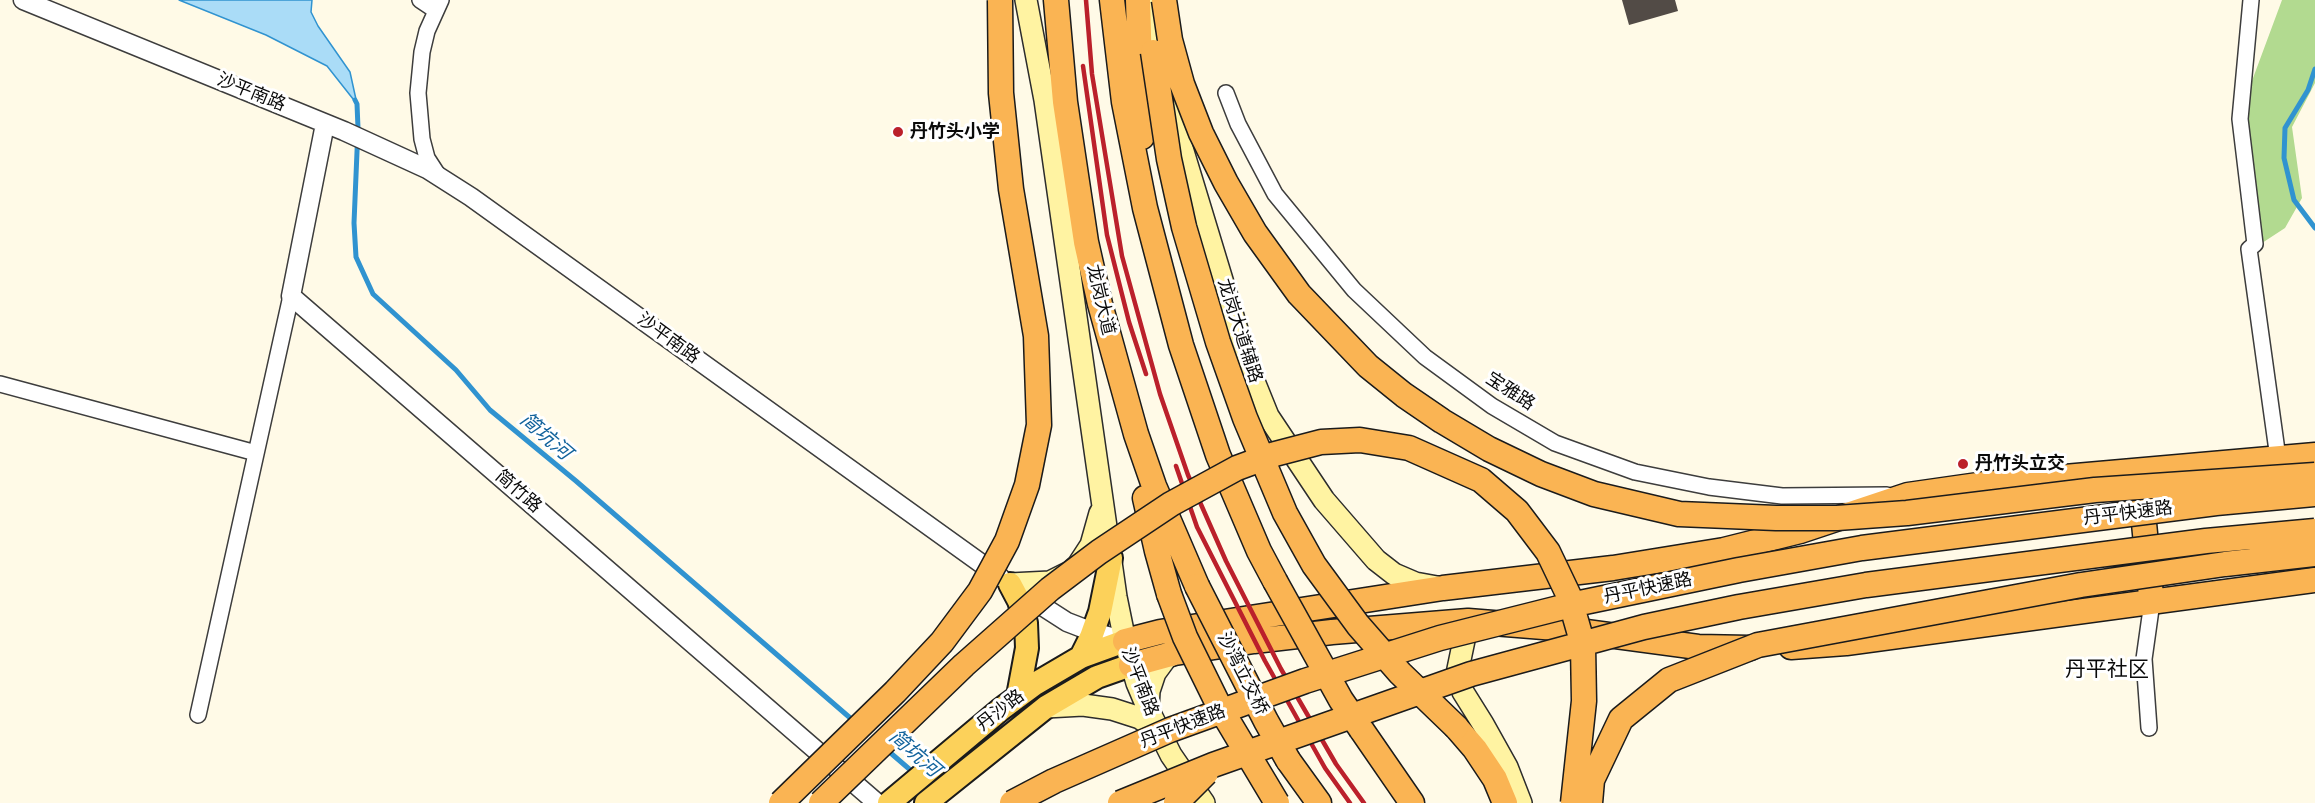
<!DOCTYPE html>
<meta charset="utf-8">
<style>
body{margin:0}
canvas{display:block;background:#fffae7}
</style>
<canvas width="2315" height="803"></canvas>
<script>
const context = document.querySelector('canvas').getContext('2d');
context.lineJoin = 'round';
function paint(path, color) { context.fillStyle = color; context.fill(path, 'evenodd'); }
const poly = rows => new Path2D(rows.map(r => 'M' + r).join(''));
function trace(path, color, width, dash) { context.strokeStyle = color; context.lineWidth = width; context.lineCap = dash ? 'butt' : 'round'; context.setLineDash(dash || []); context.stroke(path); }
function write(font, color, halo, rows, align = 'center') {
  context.font = font + ' "Source Serif 4","Noto Sans SC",serif'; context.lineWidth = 6; context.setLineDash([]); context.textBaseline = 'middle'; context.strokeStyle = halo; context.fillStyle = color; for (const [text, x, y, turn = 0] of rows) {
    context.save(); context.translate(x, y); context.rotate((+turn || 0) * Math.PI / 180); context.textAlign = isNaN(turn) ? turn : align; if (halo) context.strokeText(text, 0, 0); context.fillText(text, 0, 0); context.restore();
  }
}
paint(poly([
 [2282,0,2315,0,2315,83,2292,127,2302,198,2285,228,2259,245,2248,147,2246,97]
]), '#b2da90');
const water = poly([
 [179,0,312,0,311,12,318,26,350,72,357,104,327,66,266,35,179,0]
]);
paint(water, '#aadcf7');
trace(water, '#3093d0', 1.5);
trace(poly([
 [2315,69,2308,90,2285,128,2284,158,2294,200,2315,228],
 [355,100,357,104,358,128,354,223,356,257,373,294,456,370,490,410,576,481,856,723],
 [886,749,915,774]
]), '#3093d0', 5);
paint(poly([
 [1622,0,1675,0,1678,11,1629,25]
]), '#524b46');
const minor = poly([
 [420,0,435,10],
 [2251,0,2240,119,2255,244,2249,249,2278,458],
 [1226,93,1238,124,1275,194,1354,290,1425,357,1492,406,1555,443,1635,472,1709,487,1782,496,1887,495],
 [438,175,427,158,422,139,418,93,422,52,427,31,441,0],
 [0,384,256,453],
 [198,715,291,296],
 [2149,728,2144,659,2152,602]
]);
const tertiary = poly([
 [23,0,344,131,427,169,471,197,1000,577],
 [325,124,291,296,877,803],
 [1025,595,1067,622,1093,632,1125,641]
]);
const secondary = poly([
 [1026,0,1045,100,1116,597,1125,641,1137,683,1148,709,1171,755,1204,803],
 [1149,2,1153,52,1157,66],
 [1169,105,1249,369,1268,416,1324,500,1376,560,1394,574,1415,583,1437,587],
 [1010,584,1050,582,1070,572,1078,565,1091,545,1100,513],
 [1468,621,1458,669,1463,692,1483,724,1507,767,1521,803],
 [1046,707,1083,705,1112,709,1140,718,1159,732],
 [1148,709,1149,691,1155,673,1166,658,1175,653]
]);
const primary = poly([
 [1010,584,1019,601,1026,623,1027,648,1018,696],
 [1081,657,1091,637,1100,612,1111,558],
 [889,803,1000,710,1035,684,1081,657,1125,641],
 [926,803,1046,707,1097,677,1131,665]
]);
const trunk = poly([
 [1056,0,1065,102,1086,242,1100,304,1136,434,1154,486,1197,586],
 [1112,0,1124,102,1145,208,1181,345,1218,455,1259,551,1275,581],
 [1138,0,1142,137],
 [2139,471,2151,596],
 [1145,498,1157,551,1169,594],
 [1125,641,1160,632,1443,588,1613,568,1724,550,1800,531,1908,495,1985,484,2315,455],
 [1791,647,1846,643,2315,580],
 [1131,665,1175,653,1254,641,1332,632,1468,621,1556,628,1698,647,1750,648],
 [1456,727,1475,749,1495,779,1505,803],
 [1361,729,1412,803],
 [1288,760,1319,803]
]);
trace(minor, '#3d3d3d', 18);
trace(tertiary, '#3d3d3d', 21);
trace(secondary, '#2c2c2c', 24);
trace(primary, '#1b1b1b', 26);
trace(trunk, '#1b1b1b', 27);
trace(minor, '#fff', 15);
trace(tertiary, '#fff', 18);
trace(secondary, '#fff3a2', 21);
trace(primary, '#fcd15a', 22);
trace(trunk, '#fab453', 24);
trace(poly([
 [1086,0,1092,74,1122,256,1160,394,1188,475,1226,561,1281,669,1336,764,1364,803],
 [1083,66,1107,235,1129,322,1146,374],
 [1176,466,1197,527,1265,661,1325,768,1350,803]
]), '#bb202b', 4.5);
const trunkBridge = poly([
 [1164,0,1170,40,1182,84,1201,133,1226,183,1255,233,1299,294,1368,366,1404,395,1442,421,1489,449,1541,474,1594,494,1679,514,1776,518,1837,518,1907,513,2095,490,2315,475],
 [1153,52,1169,159,1184,227,1218,342,1245,418,1285,513,1314,565,1358,625,1400,673,1456,727],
 [1275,581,1341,700,1361,729],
 [1197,586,1266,721,1288,760],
 [1169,594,1185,637,1219,706,1277,803],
 [781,803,895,692,942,642,980,591,1007,541,1027,485,1039,425,1036,336,1011,189,1001,93,1000,0],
 [821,803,964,665,1050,589,1099,552,1171,504,1237,468,1275,454,1321,442,1360,440,1409,448,1481,480,1517,511,1548,552,1569,596,1583,645,1584,701,1573,803],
 [1012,803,1054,781,1170,730,1305,681,1440,638,1575,604,1739,570,1862,548,2216,503,2315,494],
 [1120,803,1213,765,1471,674,1644,627,1739,607,1866,585,2206,541,2315,531],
 [1176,803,1206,773],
 [1590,803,1592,780,1621,719,1669,680,1758,645,2081,585,2225,564,2315,554]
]);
trace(trunkBridge, '#1b1b1b', 27, []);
trace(trunkBridge, '#fab453', 24);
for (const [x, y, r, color] of [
 [898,132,6,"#bb202b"],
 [1963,464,6,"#bb202b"]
]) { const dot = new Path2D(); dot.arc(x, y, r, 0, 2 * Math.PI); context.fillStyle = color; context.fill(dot); trace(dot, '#fff', 2); }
write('18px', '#0a0a0a', '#fff', [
 ["沙平南路",251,93,22],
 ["龙岗大道",1100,300,77],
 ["龙岗大道辅路",1239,331,72],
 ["沙平南路",668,339,36],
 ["宝雅路",1510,392,33],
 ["简竹路",518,492,41],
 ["丹平快速路",2128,514,-7],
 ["丹平快速路",1648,589,-12],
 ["沙湾立交桥",1242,674,63],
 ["沙平南路",1139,682,69],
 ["丹沙路",1001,711,-38],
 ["丹平快速路",1183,727,-21]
]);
write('bold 18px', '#0a0a0a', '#fff', [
 ["丹竹头小学",910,132],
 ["丹竹头立交",1975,464]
], 'left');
write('italic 20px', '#12639c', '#fff', [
 ["简坑河",545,437,41],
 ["简坑河",914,754,41]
]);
write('21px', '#0a0a0a', '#fff', [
 ["丹平社区",2107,671]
]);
</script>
